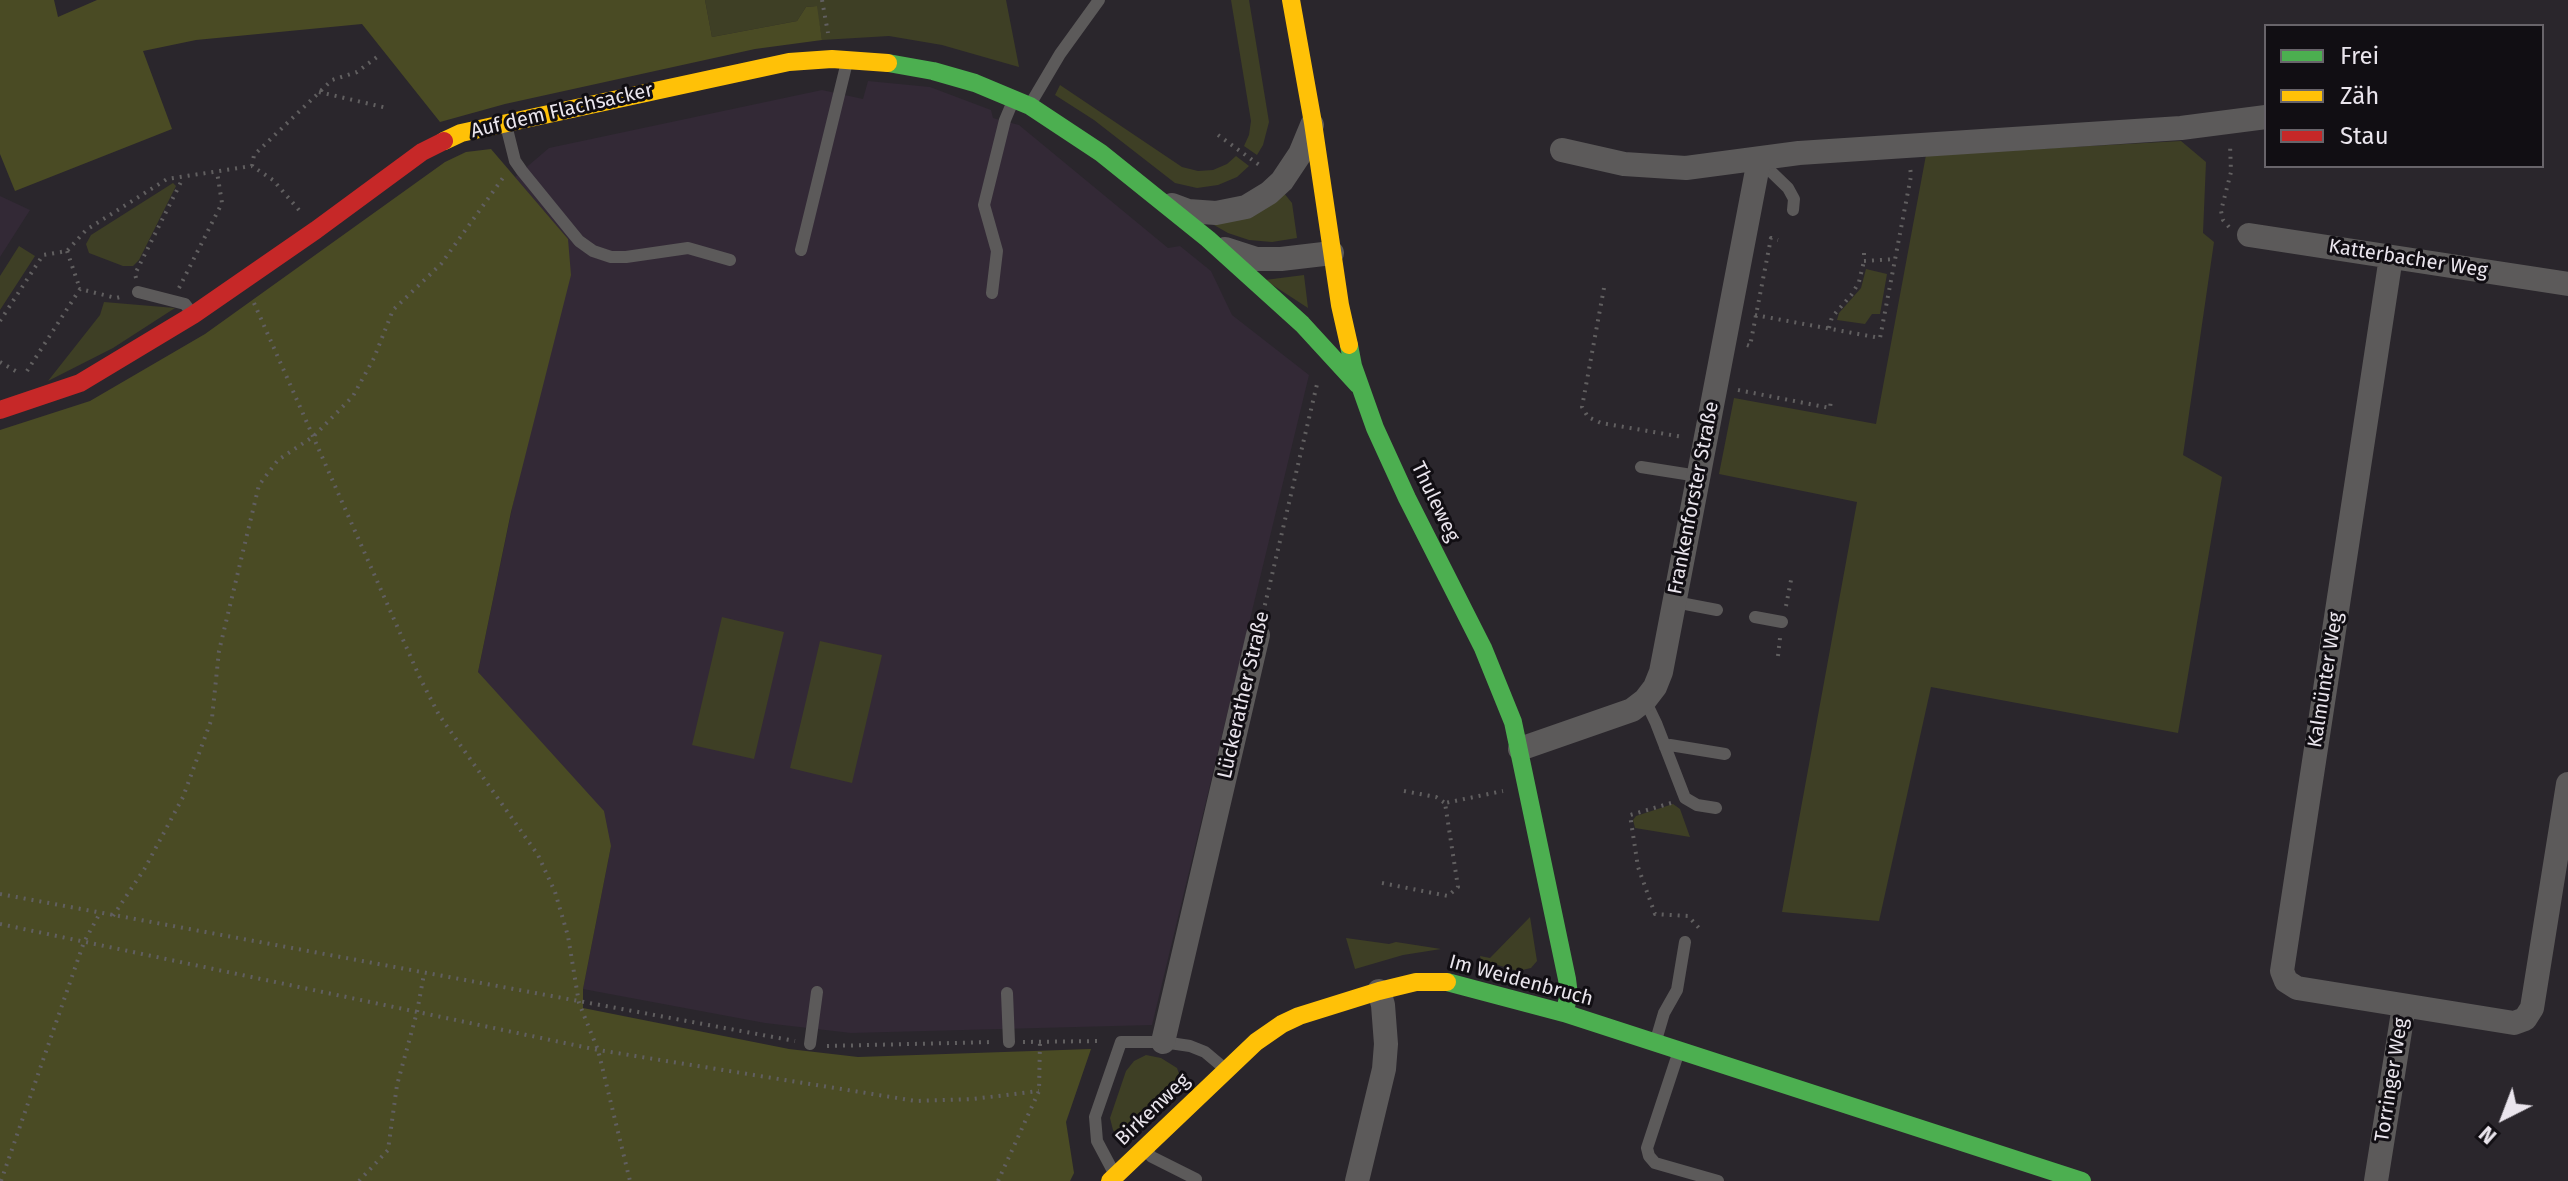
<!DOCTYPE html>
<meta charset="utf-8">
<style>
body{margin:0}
#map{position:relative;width:2568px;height:1181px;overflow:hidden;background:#2a262c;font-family:"Fira Sans",sans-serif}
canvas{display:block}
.legend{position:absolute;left:2264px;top:24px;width:280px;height:144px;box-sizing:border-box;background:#110e13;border:2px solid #68646a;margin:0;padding:10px 14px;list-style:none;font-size:24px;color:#eae5ed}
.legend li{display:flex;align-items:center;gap:16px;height:40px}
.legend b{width:40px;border:2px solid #68646a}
.north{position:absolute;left:2464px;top:1077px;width:80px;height:80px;-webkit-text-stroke:6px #110e13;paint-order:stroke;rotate:222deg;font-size:22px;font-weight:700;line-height:32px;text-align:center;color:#eae5ed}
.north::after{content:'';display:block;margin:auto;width:28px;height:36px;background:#eae5ed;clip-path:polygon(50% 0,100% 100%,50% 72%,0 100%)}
</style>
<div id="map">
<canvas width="2568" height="1181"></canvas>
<ul class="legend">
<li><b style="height:10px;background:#4caf50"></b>Frei</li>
<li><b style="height:10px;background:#ffc107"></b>Zäh</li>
<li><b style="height:10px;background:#c62828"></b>Stau</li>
</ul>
<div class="north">N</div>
</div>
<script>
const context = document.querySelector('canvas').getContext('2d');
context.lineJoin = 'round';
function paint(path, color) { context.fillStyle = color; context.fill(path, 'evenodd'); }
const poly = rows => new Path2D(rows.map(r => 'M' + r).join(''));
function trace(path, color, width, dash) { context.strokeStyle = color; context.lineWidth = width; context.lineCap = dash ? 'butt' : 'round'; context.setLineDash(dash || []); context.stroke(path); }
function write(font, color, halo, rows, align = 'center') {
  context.font = font + ' "Fira Sans",sans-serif'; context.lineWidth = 6; context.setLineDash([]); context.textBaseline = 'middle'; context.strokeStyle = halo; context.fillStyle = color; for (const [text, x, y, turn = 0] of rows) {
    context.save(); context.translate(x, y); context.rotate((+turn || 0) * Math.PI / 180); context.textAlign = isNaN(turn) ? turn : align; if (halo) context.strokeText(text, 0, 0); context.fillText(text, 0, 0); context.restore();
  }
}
paint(poly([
 [868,81,930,87,991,110,993,118,1019,125,1168,248,1180,246,1211,271,1232,315,1309,375,1152,1025,851,1033,765,1023,583,989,611,846,478,672,568,239,515,177,549,148,822,90,863,99],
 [0,196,30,210,0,257]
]), '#332936');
paint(poly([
 [705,0,1006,0,1019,67,942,45,889,36,822,40,816,6,806,7,797,21,712,37],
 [1231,0,1249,0,1269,122,1263,145,1257,155,1244,146,1249,135,1251,121],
 [1060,85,1182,167,1198,171,1213,170,1227,164,1236,156,1249,166,1237,177,1218,185,1197,188,1175,183,1094,120,1055,95],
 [2181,141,2206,162,2203,233,2214,242,2183,455,2222,477,2178,733,1931,687,1879,921,1782,912,1857,502,1719,474,1734,398,1876,424,1926,155],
 [173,183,176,186,139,260,133,266,123,266,89,253,86,244,91,235],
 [1283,192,1292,203,1297,238,1272,242,1249,240,1228,233,1207,221],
 [19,246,35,256,0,310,0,276],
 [1866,269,1887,274,1880,314,1872,314,1865,324,1837,320,1839,313,1861,288],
 [1304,275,1308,308,1265,280],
 [104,302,175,308,113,348,48,381,100,315],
 [722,617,784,632,754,759,692,745],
 [820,641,882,655,852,783,790,768],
 [1673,804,1680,809,1690,837,1635,828,1633,820,1636,816],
 [1530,917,1537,961,1531,968,1518,971,1481,960,1480,956,1490,958],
 [1346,938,1389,944,1396,942,1441,949,1403,955,1355,969],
 [1146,1055,1161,1058,1177,1068,1182,1082,1120,1139,1113,1130,1110,1118,1126,1071,1134,1061]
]), '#3e3f25');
paint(poly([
 [0,0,54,0,58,17,97,0,705,0,712,37,797,21,806,7,817,6,822,40,755,49,505,104,440,122,362,24,196,40,143,51,172,129,15,191,0,154],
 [491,149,568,239,571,275,511,512,478,672,604,811,611,846,583,989,583,1008,789,1049,858,1057,1091,1049,1066,1122,1074,1173,1070,1181,0,1181,0,430,90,401,205,334,445,162,466,152]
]), '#4a4b24');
trace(poly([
 [822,0,828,33],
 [319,92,387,108],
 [1218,135,1262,167],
 [252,166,254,155,332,80,357,72,381,54],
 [2229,227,2223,220,2221,211,2231,172,2230,144],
 [67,251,80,289],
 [1864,253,1864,261,1896,259],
 [136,278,135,274,183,178],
 [179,288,222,203,217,172],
 [1604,288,1582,407,1588,417,1601,423,1683,437],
 [254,303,420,678,439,715,538,855,555,892,568,936,579,1003,598,1050,630,1181],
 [1755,315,1880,338,1911,176,1910,166],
 [0,321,43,255,67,251,86,230,167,179,252,166,273,180,299,210],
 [1829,328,1832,317,1852,294,1859,282,1864,261],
 [1747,345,1750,346,1771,238,1778,240],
 [0,362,19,373],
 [27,371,80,289,116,298,124,296],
 [1738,390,1830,408,1831,400],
 [1786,606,1792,575],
 [1263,613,1318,380],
 [1778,656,1780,638],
 [1404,791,1436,797,1445,803],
 [1671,803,1630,815,1638,867,1655,914,1688,916,1699,928,1698,933],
 [1382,883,1448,896,1458,887,1445,803,1503,791],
 [0,894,795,1041],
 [113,916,145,868,183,797,212,718,219,651,259,485,278,460,314,436,353,396,374,358,393,310,441,264,505,175],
 [0,924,598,1050,916,1101,973,1099,1039,1091],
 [1023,1042,1102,1041],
 [827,1046,994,1042],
 [1,1181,84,942,100,913],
 [359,1181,388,1150,397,1085,417,1012,424,974],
 [998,1181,1039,1091,1040,1041]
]), '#615f60', 4, [2, 6]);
trace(poly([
 [1031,103,1060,54,1099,0],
 [506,125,515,161,522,171,579,241,593,251,611,257,626,257,688,248,730,260],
 [1759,160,1788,188,1794,199,1793,210],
 [801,250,847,62],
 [138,292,185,304,191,312],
 [992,293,997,251,984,205,1005,120,1013,101],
 [1641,467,1698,476],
 [1675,602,1717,610],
 [1755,617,1782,622],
 [1645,700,1656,723,1685,798,1697,805,1716,808],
 [1665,747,1670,745,1725,754],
 [1007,993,1009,1042],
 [1656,1040,1664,1013,1677,990,1685,942],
 [810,1044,817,992],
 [1678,1054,1647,1148,1649,1156,1655,1163,1718,1181],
 [1147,1152,1152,1157,1196,1179],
 [1114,1173,1097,1141,1095,1117,1121,1042,1163,1042,1190,1046,1205,1052,1224,1068]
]), '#5c5a5a', 12);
trace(poly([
 [1562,150,1624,164,1686,168,1799,153,2181,128,2266,117],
 [1172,205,1188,211,1216,213,1246,207,1269,193,1282,181,1300,154,1312,125],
 [2249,235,2568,284],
 [1225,249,1256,259,1281,259,1332,253],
 [2391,257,2282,971,2286,981,2297,988,2514,1023,2525,1019,2532,1008,2568,784],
 [1520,749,1632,710,1645,700,1655,687,1661,672,1759,160],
 [1163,1042,1258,635],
 [1357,1181,1384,1069,1386,1044,1383,1005,1379,991],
 [2376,1181,2404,1006]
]), '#5c5a5a', 24);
trace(poly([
 [888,63,933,71,975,83,1030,106,1101,153,1208,239,1302,324,1358,385],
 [1349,345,1353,366,1375,428,1407,498,1483,648,1513,722,1567,979,1569,995,1564,1013],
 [1447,982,1564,1013,2082,1181]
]), '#4caf50', 18);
trace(poly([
 [1291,0,1313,123,1340,305,1349,345],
 [444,141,461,133,789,62,832,59,888,63],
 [1110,1181,1256,1042,1282,1024,1299,1016,1379,991,1416,982,1447,982]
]), '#ffc107', 18);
trace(poly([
 [0,410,80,383,193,315,316,230,422,152,444,141]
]), '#c62828', 18);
write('20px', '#eae5ed', '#110e13', [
 ["Auf dem Flachsacker",562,111,-13],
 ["Katterbacher Weg",2408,259,9],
 ["Frankenforster Straße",1694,498,-79],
 ["Thuleweg",1435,502,64],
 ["Kalmünter Weg",2326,680,-81],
 ["Lückerather Straße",1244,695,-77],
 ["Im Weidenbruch",1521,981,15],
 ["Torringer Weg",2392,1080,-81],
 ["Birkenweg",1153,1110,-44]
]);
</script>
